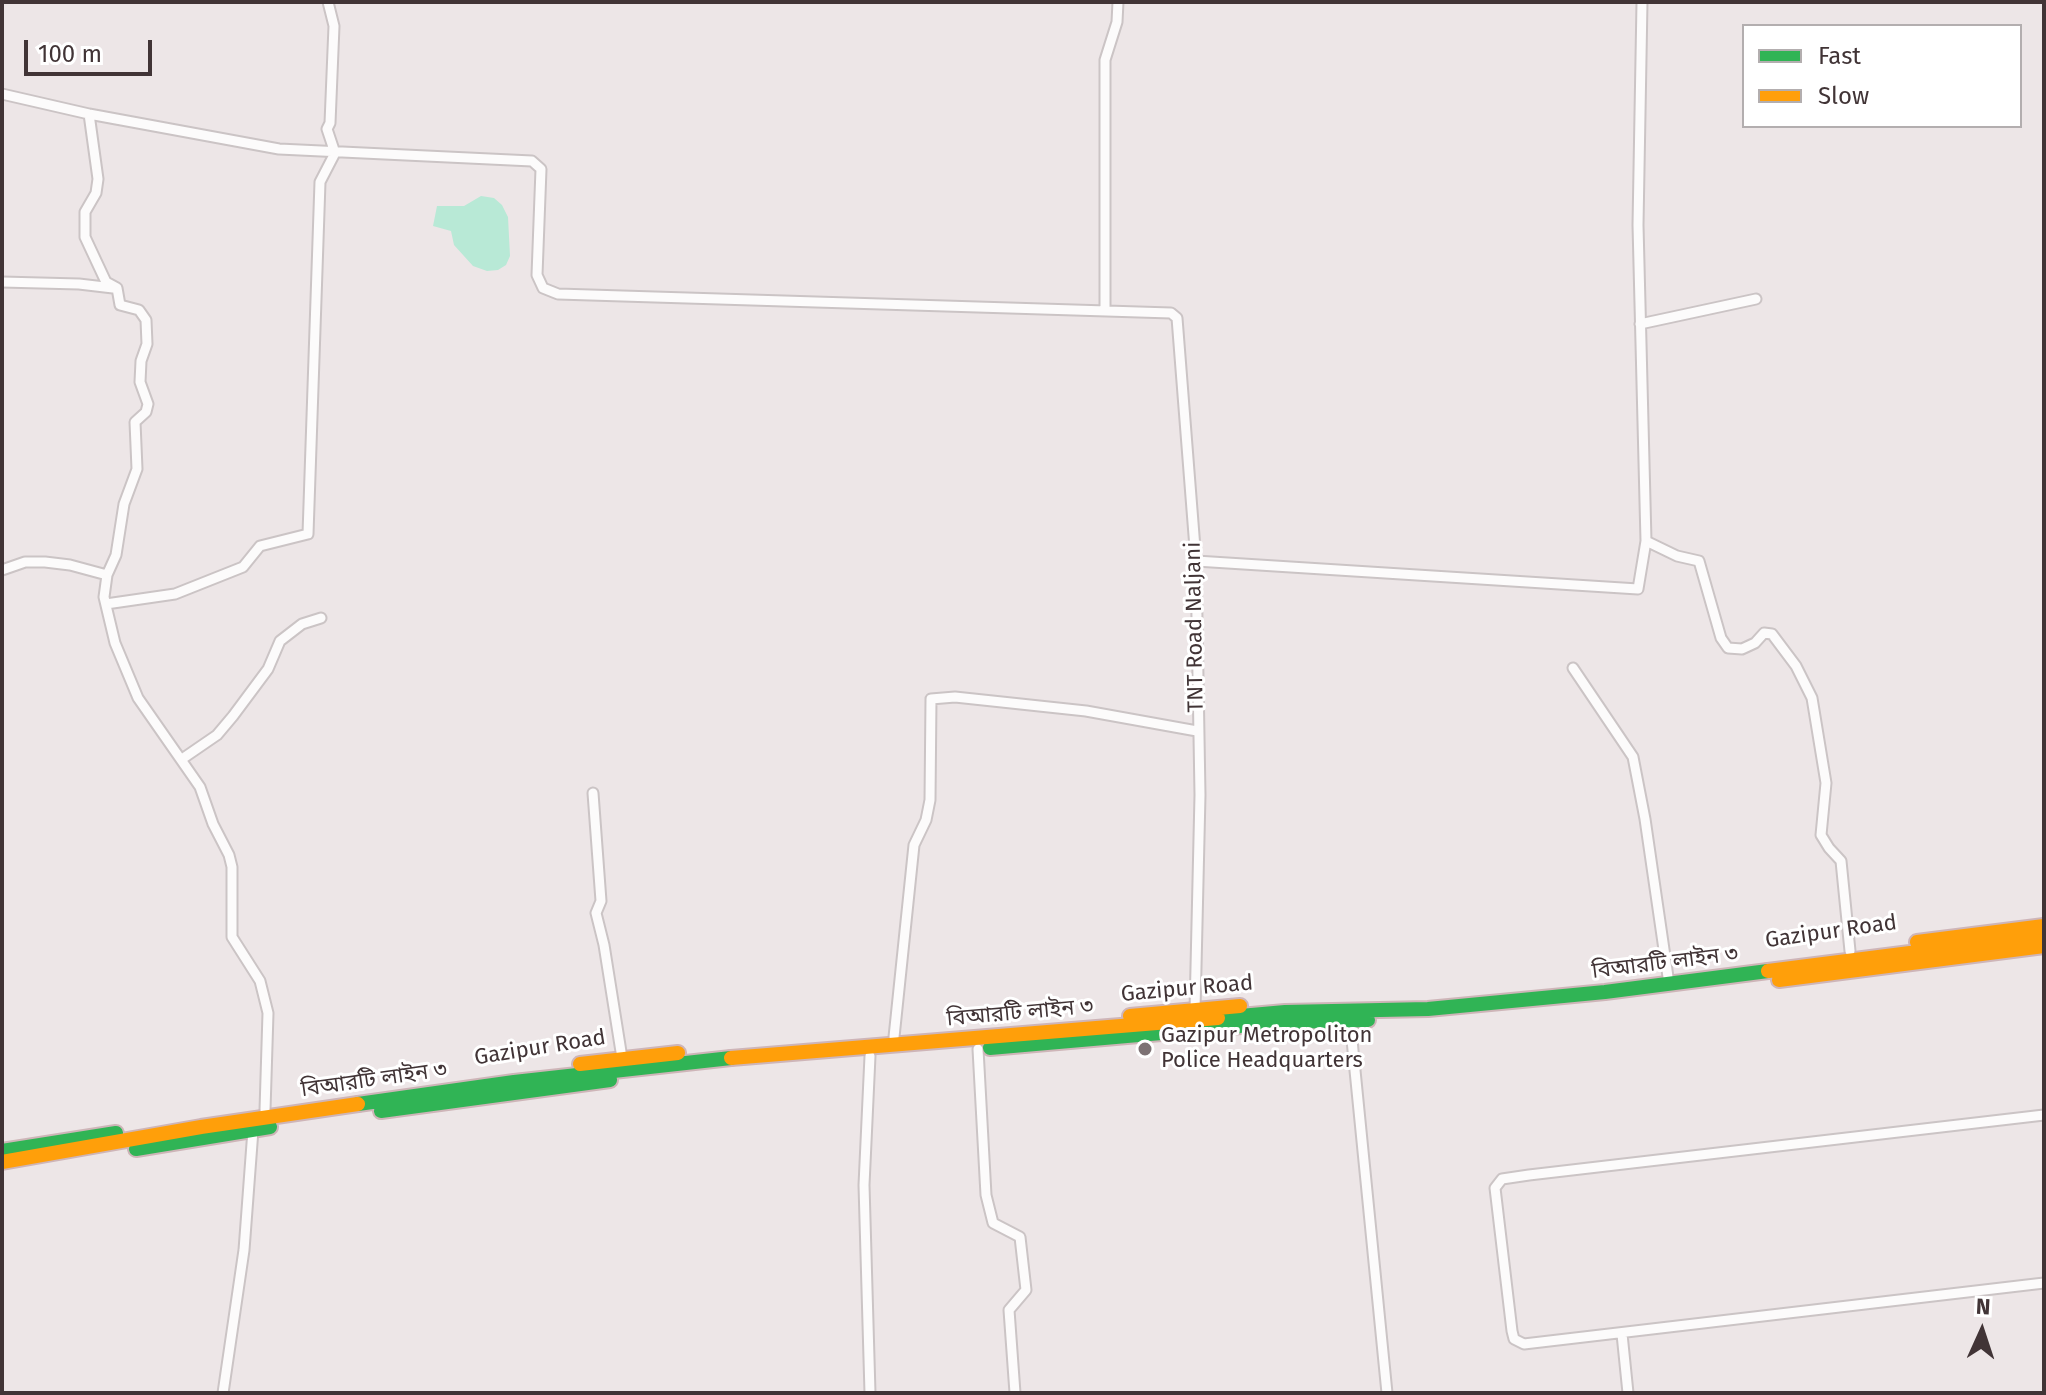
<!DOCTYPE html>
<meta charset="utf-8">
<style>
body{margin:0}
#map{position:relative;width:2046px;height:1395px;overflow:hidden;background:#ede6e7;font-family:"Fira Sans",sans-serif}
canvas{display:block}
.frame{position:absolute;inset:0;border:4px solid #413436;pointer-events:none}
.legend{position:absolute;left:1742px;top:24px;width:280px;height:104px;box-sizing:border-box;background:#fff;border:2px solid #b3aeaf;margin:0;padding:10px 14px;list-style:none;font-size:24px;color:#413436}
.legend li{display:flex;align-items:center;gap:16px;height:40px}
.legend b{width:40px;border:2px solid #b3aeaf}
.north{position:absolute;left:1942px;top:1291px;width:80px;height:80px;-webkit-text-stroke:6px #fff;paint-order:stroke;rotate:3deg;font-size:22px;font-weight:700;line-height:32px;text-align:center;color:#413436}
.north::after{content:'';display:block;margin:auto;width:28px;height:36px;background:#413436;clip-path:polygon(50% 0,100% 100%,50% 72%,0 100%)}
.scale{position:absolute;left:24px;top:40px;width:128px;height:36px;box-sizing:border-box;border:4px solid #413436;border-top:0;padding-left:10px;font-size:24px;line-height:28px;white-space:nowrap;color:#413436;-webkit-text-stroke:6px #fff;paint-order:stroke}
</style>
<div id="map">
<canvas width="2046" height="1395"></canvas>
<div class="frame"></div>
<ul class="legend">
<li><b style="height:10px;background:#30b455"></b>Fast</li>
<li><b style="height:10px;background:#ff9f0a"></b>Slow</li>
</ul>
<div class="north">N</div>
<div class="scale">100 m</div>
</div>
<script>
const context = document.querySelector('canvas').getContext('2d');
context.lineJoin = 'round';
function paint(path, color) { context.fillStyle = color; context.fill(path, 'evenodd'); }
const poly = rows => new Path2D(rows.map(r => 'M' + r).join(''));
function trace(path, color, width, dash) { context.strokeStyle = color; context.lineWidth = width; context.lineCap = dash ? 'butt' : 'round'; context.setLineDash(dash || []); context.stroke(path); }
function write(font, color, halo, rows, align = 'center') {
  context.font = font + ' "Fira Sans","Noto Sans Bengali",sans-serif'; context.lineWidth = 6; context.setLineDash([]); context.textBaseline = 'middle'; context.strokeStyle = halo; context.fillStyle = color; for (const [text, x, y, turn = 0] of rows) {
    context.save(); context.translate(x, y); context.rotate((+turn || 0) * Math.PI / 180); context.textAlign = isNaN(turn) ? turn : align; if (halo) context.strokeText(text, 0, 0); context.fillText(text, 0, 0); context.restore();
  }
}
paint(poly([
 [481,196,494,198,502,205,508,217,510,256,506,265,498,270,487,271,473,266,454,245,451,231,433,226,437,206,464,206]
]), '#b8e9d6');
const street = poly([
 [2,94,89,114,279,149,532,161,541,169,537,275,543,288,558,294,1171,313,1177,318,1196,561,1200,795,1195,1010],
 [89,114,98,179,96,193,85,212,85,237,106,282,117,288,120,305,139,310,146,320,147,344,141,361,140,382,148,404,146,412,135,422,137,469,124,504,116,555,107,575,104,597,115,643,138,698,200,787,213,824,229,855,232,867,232,937,260,981,268,1013,265,1110],
 [2,282,79,284,113,288],
 [1105,311,1105,60,1117,22,1118,2],
 [1640,324,1756,299],
 [1646,541,1677,556,1699,561,1721,638,1728,648,1742,649,1755,643,1764,633,1772,634,1796,666,1812,698,1826,783,1821,835,1829,848,1841,861,1850,951],
 [1196,561,1638,589,1646,541,1638,225,1642,2],
 [2,570,25,562,45,562,70,565,107,575],
 [106,604,175,594,243,567,260,546,308,534,320,182,335,153,327,129,330,123,334,26,328,2],
 [1573,668,1633,757,1645,819,1668,977],
 [182,759,217,735,233,716,268,669,280,641,302,624,321,618],
 [593,793,601,901,596,913,604,945,622,1058],
 [1350,1020,1387,1393],
 [894,1037,914,845,926,820,930,800,931,699,955,697,1086,711,1197,731],
 [978,1049,986,1195,993,1223,1020,1237,1026,1290,1009,1310,1015,1393],
 [870,1056,864,1185,870,1393],
 [2044,1115,1529,1175,1502,1179,1495,1188,1512,1331,1514,1339,1524,1344,2044,1283],
 [1622,1334,1628,1393],
 [223,1393,244,1250,253,1130]
]);
const fast = poly([
 [1218,1018,1285,1012,1428,1009,1605,992,1768,971],
 [990,1048,1287,1022,1368,1020],
 [358,1104,514,1082,731,1058],
 [381,1111,610,1080],
 [136,1149,270,1127],
 [2,1151,116,1133]
]);
const slow = poly([
 [1917,942,2044,926],
 [1768,971,2044,936],
 [1779,980,2044,946],
 [1130,1016,1240,1006],
 [731,1058,1218,1018],
 [580,1064,678,1053],
 [2,1162,201,1127,358,1104]
]);
trace(street, '#cbc4c5', 13);
trace(fast, '#ceb5b8', 18);
trace(slow, '#ceb5b8', 18);
trace(street, '#fcfbfb', 9);
trace(fast, '#30b455', 14);
trace(slow, '#ff9f0a', 14);
for (const [x, y, r, color] of [
 [1145,1049,8,"#7d7274"]
]) { const dot = new Path2D(); dot.arc(x, y, r, 0, 2 * Math.PI); context.fillStyle = color; context.fill(dot); trace(dot, '#fff', 3); }
write('22px', '#413436', '#fff', [
 ["TNT Road Naljani",1195,627,-91],
 ["Gazipur Road",1831,932,-8],
 ["বিআরটি লাইন ৩",1665,963,-7],
 ["Gazipur Road",1187,989,-5],
 ["বিআরটি লাইন ৩",1020,1013,-5],
 ["Gazipur Road",540,1048,-9],
 ["বিআরটি লাইন ৩",374,1080,-8]
]);
write('22px', '#413436', '#fff', [
 ["Gazipur Metropoliton",1161,1036],
 ["Police Headquarters",1161,1061]
], 'left');
</script>
